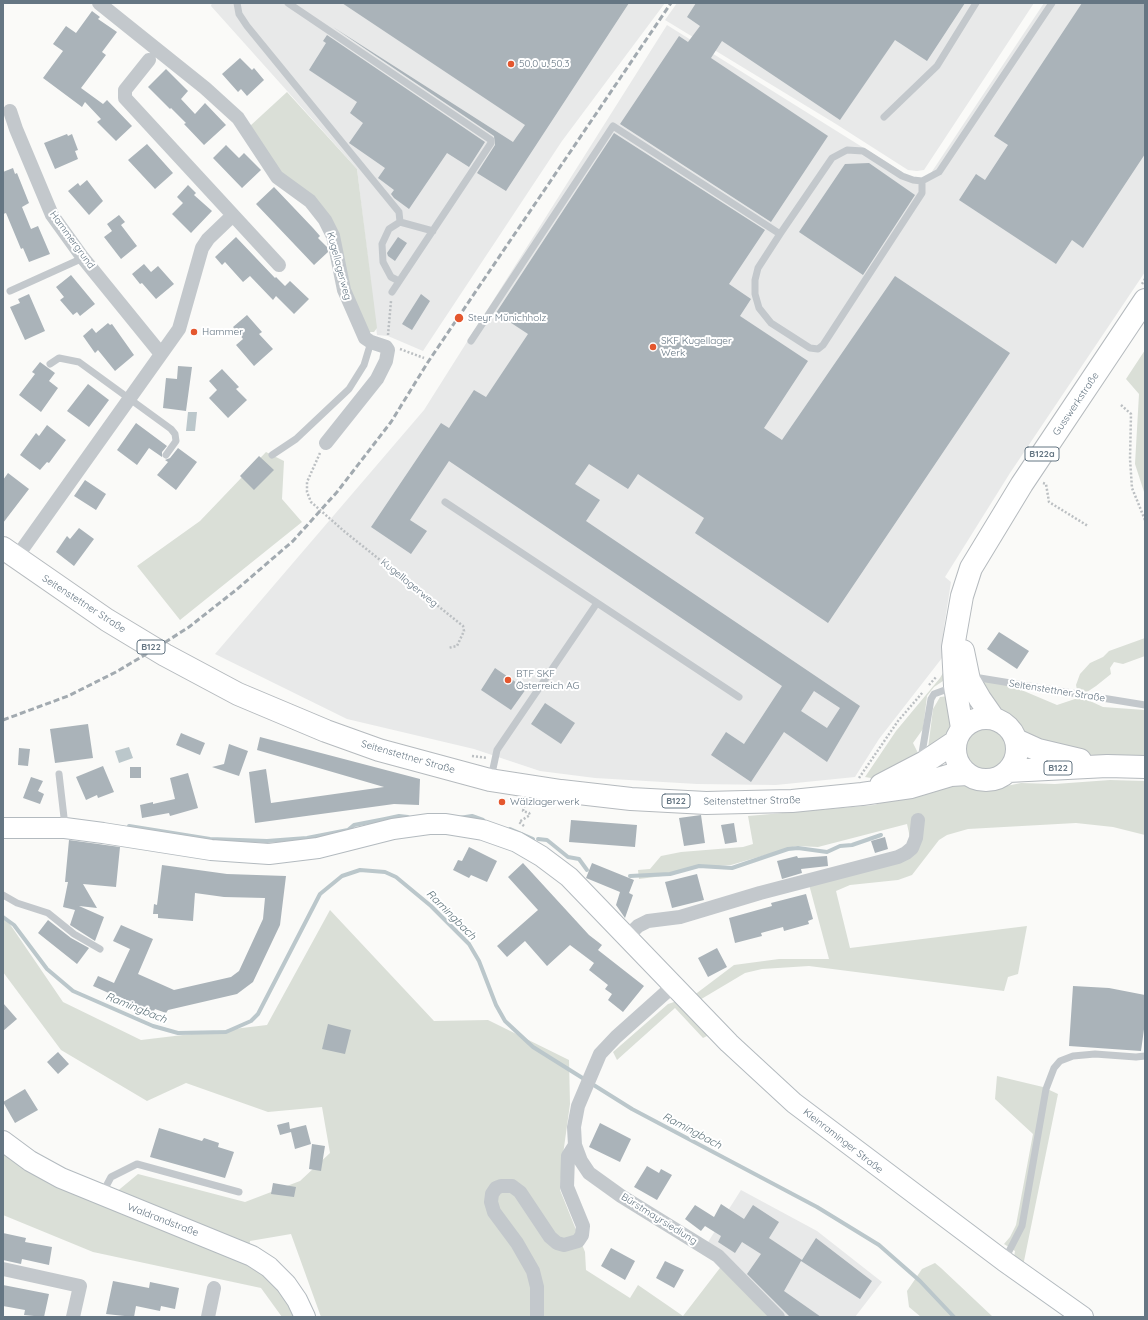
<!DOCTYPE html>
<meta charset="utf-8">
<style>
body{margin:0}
#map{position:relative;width:1148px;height:1320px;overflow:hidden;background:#fafaf8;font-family:Quicksand,sans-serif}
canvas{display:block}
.frame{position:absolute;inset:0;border:4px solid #657683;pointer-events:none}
</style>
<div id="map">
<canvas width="1148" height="1320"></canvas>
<div class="frame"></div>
</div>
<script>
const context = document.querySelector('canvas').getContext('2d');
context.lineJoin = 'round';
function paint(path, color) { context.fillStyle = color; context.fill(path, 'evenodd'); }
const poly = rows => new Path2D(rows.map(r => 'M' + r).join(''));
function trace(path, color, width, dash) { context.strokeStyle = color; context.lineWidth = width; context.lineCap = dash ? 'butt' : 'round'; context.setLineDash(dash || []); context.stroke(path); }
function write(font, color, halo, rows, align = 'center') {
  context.font = font + ' Quicksand,sans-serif'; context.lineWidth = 4; context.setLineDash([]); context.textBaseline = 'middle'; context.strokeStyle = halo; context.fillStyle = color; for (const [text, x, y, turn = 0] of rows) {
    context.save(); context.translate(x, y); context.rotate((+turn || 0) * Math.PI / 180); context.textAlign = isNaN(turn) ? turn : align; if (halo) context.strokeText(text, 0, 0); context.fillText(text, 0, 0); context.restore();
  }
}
paint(poly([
 [212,3,665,3,562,141,423,351,388,336,377,335,357,169,211,6],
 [677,3,1034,3,924,170,917,171,908,170,836,124,665,20],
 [1044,3,1145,3,1145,272,1010,473,945,577,951,582,944,627,942,658,879,739,855,777,776,785,697,784,595,778,540,771,474,749,347,719,215,654,424,410,667,25,923,185],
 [741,1190,817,1231,882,1282,855,1317,774,1317,703,1250]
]), '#e8e9e9');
paint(poly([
 [287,92,357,169,377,328,374,332,369,332,349,294,338,237,285,178,250,126],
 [1145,350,1145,495,1135,464,1139,394,1126,379],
 [266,452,284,461,282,499,302,522,180,620,137,566,200,521],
 [1145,638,1145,656,1123,664,1114,662,1110,668,1111,674,1096,686,1087,692,1077,690,1076,685,1080,674,1090,663,1103,657,1109,651],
 [947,666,949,677,934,687,927,696,923,729,913,743,919,755,928,749,933,709,940,697,949,696,952,701,954,726,949,737,935,751,903,769,877,779,865,777,896,731,940,678],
 [981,681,1012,686,1057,705,1078,698,1090,701,1103,707,1145,710,1145,758,1077,754,1026,736,1014,722,993,706],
 '964 749a22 22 0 1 1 44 0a22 22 0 1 1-44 0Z',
 [1110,780,1145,781,1145,835,1113,827,1076,823,968,829,947,835,939,840,912,875,898,880,850,885,836,891,850,948,1027,926,1018,974,1008,977,1004,991,809,966,762,969,745,973,698,1001,693,996,734,965,779,959,829,959,807,877,896,854,911,842,907,824,818,847,796,846,731,865,693,868,663,876,639,879,638,870,650,869,661,856,681,852,743,847,753,844,748,816,874,805,910,794,962,784,992,789,1021,783,1055,784],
 [330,910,434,1021,488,1020,569,1060,570,1104,562,1162,560,1190,585,1252,586,1270,630,1298,638,1285,683,1316,723,1264,771,1317,321,1317,291,1234,250,1241,248,1260,286,1288,294,1317,282,1317,261,1288,93,1252,3,1215,3,1143,103,1203,138,1174,245,1202,300,1181,330,1153,322,1107,268,1112,186,1083,147,1101,61,1050,3,972,3,914,63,1002,141,1040,267,1025],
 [677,1001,709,1035,703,1038,675,1008,617,1060,613,1052,668,1004],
 [997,1076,1043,1087,1058,1094,1023,1266,1014,1257,1015,1251,1004,1244,1010,1237,1016,1225,1033,1134,995,1099],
 [935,1263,941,1268,993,1317,921,1317,909,1307,907,1291,922,1269]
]), '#dadfd7');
paint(poly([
 [188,412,197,412,195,431,186,431],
 [129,747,133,758,119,763,115,751]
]), '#bbc7cb');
trace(poly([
 [459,818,472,816,483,820],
 [129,826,210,839,267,841,307,838,348,830,354,825,385,819,399,816,408,817],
 [510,829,533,839],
 [538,839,547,840,568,857,579,859,587,870],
 [630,876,670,874,699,866,732,868,788,849,798,848,827,852,840,846,852,845,881,835],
 [3,917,14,925,47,969,73,991,153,1026,178,1033,226,1032,251,1021,258,1014,320,894,342,876,360,870,385,872,396,877,431,906,469,944,479,961,496,1005,505,1021,533,1047,632,1109,817,1207,879,1245,920,1281,954,1317]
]), '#bbc7cb', 4);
paint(poly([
 [342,3,629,3,506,191,477,173,495,145,494,136,333,27,513,142,525,125],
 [696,3,965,3,927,61,895,40,840,120,722,41,711,58,828,136,771,222,620,124,679,36,688,42,700,26,687,17],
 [1082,3,1145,3,1145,154,1083,248,1072,240,1056,264,959,200,976,174,985,180,1008,145,994,136],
 [92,11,100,17,98,19,117,32,102,52,106,55,81,88,103,104,107,100,132,126,116,141,97,122,101,119,85,102,82,107,43,78,63,51,53,44,66,26,76,33],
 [327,35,485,142,469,167,447,153,409,209,394,198,391,194,394,190,378,178,385,168,349,143,363,123,350,113,357,102,309,70,326,43,323,41],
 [240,58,252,70,254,68,264,80,247,96,241,89,238,92,222,74],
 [166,69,188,91,181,99,195,114,205,103,226,125,204,145,184,124,186,123,171,108,170,109,148,87],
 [614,133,765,230,729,284,751,299,740,316,808,361,764,428,782,440,895,276,1010,353,828,623,695,533,704,518,638,474,628,489,589,464,575,484,600,500,586,521,860,706,827,762,784,732,751,782,711,755,726,732,744,744,782,686,449,461,410,520,427,531,411,554,371,527,441,423,449,428,474,390,486,397,528,334,496,313],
 [814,691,840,708,827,728,801,711],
 [67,134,68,136,72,134,78,150,75,151,78,159,55,169,44,143],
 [147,144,173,173,155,189,128,160],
 [226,145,239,158,244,153,261,170,242,188,213,158],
 [869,163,915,195,863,275,799,232,845,164],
 [13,168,15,174,17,173,29,203,22,207,31,229,38,226,50,254,29,262,23,248,21,249,6,213,3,214,3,172],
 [87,180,103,201,89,215,68,191,78,183,80,186],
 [188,185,196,193,194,195,212,211,191,233,172,214,183,203,177,197],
 [274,187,313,228,320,236,318,238,327,247,328,252,314,265,256,204],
 [119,215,125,222,121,225,137,246,121,259,104,237,112,231,107,224],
 [236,237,275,278,276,277,285,286,290,281,309,299,294,314,276,296,273,300,250,276,243,282,225,262,222,265,215,257],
 [398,237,407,243,395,261,388,256,387,253],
 [144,264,151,272,158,266,174,284,156,299,142,283,140,284,132,274],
 [71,275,95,304,80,316,77,312,73,315,60,300,64,297,56,287],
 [29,294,45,331,25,340,10,307,20,303,18,299],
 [421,294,430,301,412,330,402,324],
 [247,315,262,332,259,334,273,349,254,366,236,345,243,339,233,327],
 [108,323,110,325,112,324,134,355,115,371,98,350,95,353,83,336,92,328,96,333],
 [40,362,55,373,49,381,58,388,41,412,19,395,35,374,32,372],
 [178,366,192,367,186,411,163,408,166,378,177,379],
 [222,369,239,387,236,389,247,400,228,418,209,398,217,390,209,381],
 [88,384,109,400,89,427,67,411],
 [136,423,167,446,162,452,162,457,149,448,137,465,117,450],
 [47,425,66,440,49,463,47,462,40,470,20,455,36,433,39,436],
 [178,448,197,462,176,490,157,475,168,462,165,460,170,458],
 [259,456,274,470,254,490,240,476],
 [8,473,29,489,3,523,3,480],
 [85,480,106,494,96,510,74,496],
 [79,528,94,539,74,566,56,552,67,536,70,539],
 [999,632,1029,651,1017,669,987,649],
 [495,668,526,689,511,710,481,690],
 [545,703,575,723,561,744,531,724],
 [88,724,93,758,55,763,50,729],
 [181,733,205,743,200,755,176,745],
 [260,737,420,779,419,805,394,804,255,823,249,772,266,769,271,803,384,787,257,750],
 [229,744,248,751,239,776,212,767,224,764],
 [19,748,30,749,28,766,18,765],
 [103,766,114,792,98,798,97,795,86,800,76,777],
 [130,767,141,767,141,778,130,778],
 [188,773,198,808,170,816,169,813,142,818,140,805,153,802,153,804,175,799,170,778],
 [31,777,43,781,38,791,44,794,40,804,23,798],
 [701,815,705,843,684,846,679,818],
 [571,820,637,825,635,847,569,842],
 [734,823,737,842,725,844,721,825],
 [885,837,888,849,875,853,871,841],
 [69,840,120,847,116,887,83,884,97,908,79,906,104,917,95,941,70,925,75,910,63,907,68,882,65,882],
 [469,847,497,861,487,882,471,875,469,878,453,870,458,860,462,861],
 [797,856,798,858,827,856,828,866,801,869,802,873,782,879,777,861],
 [523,863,589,935,602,945,598,950,644,986,623,1012,608,1000,612,994,605,989,608,985,589,970,594,963,570,945,547,966,525,941,507,957,497,946,538,910,508,877],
 [592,863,634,880,629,893,633,895,625,918,616,905,620,892,586,878],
 [162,865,227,874,286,876,280,925,253,982,237,994,168,1010,166,1013,155,1009,153,1013,93,986,98,976,114,983,130,949,113,941,121,925,153,939,138,974,174,990,231,977,239,971,263,919,265,898,224,897,195,893,193,921,158,918,158,914,153,914,154,904,157,905],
 [697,874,704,900,672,908,665,882],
 [806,894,813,919,808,921,809,924,784,931,783,927,761,933,762,936,735,943,729,918,772,906,771,903],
 [48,920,71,938,89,948,77,964,38,933],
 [717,948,727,967,708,977,698,958],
 [1073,986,1109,988,1145,995,1145,1022,1141,1051,1069,1046],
 [3,1003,17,1019,3,1031],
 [328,1024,351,1030,345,1054,322,1049],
 [58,1052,69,1064,58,1074,47,1062],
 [25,1089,38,1110,15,1123,3,1102],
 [289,1122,290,1129,306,1125,311,1144,295,1149,291,1132,280,1135,277,1125],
 [600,1123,631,1139,620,1162,589,1147],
 [159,1128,202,1141,204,1138,219,1143,218,1147,234,1152,225,1178,150,1157],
 [312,1144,325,1146,321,1171,309,1169],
 [647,1166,659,1173,661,1169,672,1175,657,1200,634,1187],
 [273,1183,296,1187,294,1197,271,1194],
 [721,1204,744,1219,753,1205,779,1222,769,1238,802,1260,816,1238,872,1281,860,1299,801,1261,784,1291,821,1317,790,1317,747,1274,761,1254,742,1242,735,1253,718,1242,721,1236,705,1226,701,1231,685,1219,695,1205,714,1217],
 [3,1233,26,1238,25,1242,52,1247,49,1265,22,1259,21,1264,3,1260],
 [611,1248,635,1261,625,1280,601,1266],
 [665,1261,684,1270,674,1288,656,1278],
 [113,1281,149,1288,150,1282,179,1288,175,1309,161,1306,160,1311,136,1306,134,1317,106,1314],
 [3,1285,49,1294,44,1317,24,1315,25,1310,3,1306]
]), '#aab3b9');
const secondary = poly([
 [3,828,65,828,103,833,211,850,269,854,318,848,393,829,429,824,446,824,483,830,517,842,541,856,569,877,729,1043,794,1103,1004,1261,1083,1317],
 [3,1141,30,1161,61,1178,252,1256,269,1267,286,1284,297,1300,305,1317]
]);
const primary = poly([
 [3,548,107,620,165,655,238,694,326,731,379,750,490,780,561,791,631,799,706,803,746,802,792,801,862,794,911,787,951,775,967,774],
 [963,651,969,680,980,699,994,719],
 '955 749a31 31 0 1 1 62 0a31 31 0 1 1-62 0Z',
 [962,728,955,686,953,647,962,596,971,568,1022,484,1145,300],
 [1016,740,1038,750,1080,760],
 [1008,771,1107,766,1145,767],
 [881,785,925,762,955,742]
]);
trace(secondary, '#b3babf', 22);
trace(primary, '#b5babe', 24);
trace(poly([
 [1142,284,1145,279],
 [388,335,391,301],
 [400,349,424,358],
 [1121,405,1131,414,1130,459,1132,488,1145,520],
 [320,453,307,482,307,492,311,502,345,532,463,626,464,631,457,646,448,648],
 [1043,483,1046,484,1049,502,1088,526],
 [929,685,937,676],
 [472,756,487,758],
 [859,778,898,721,923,692],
 [524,826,519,822,530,815,529,813,523,811,525,803]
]), '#bbbfc2', 2.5, [2, 2]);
trace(poly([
 [237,3,239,14,247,26,399,212,400,222,389,229,382,244,383,262,391,277,399,281],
 [288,3,491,140,491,143,392,292],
 [884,117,937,66,976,3],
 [400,222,433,231],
 [780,234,758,268,755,280,755,294,759,308,771,323,810,348,818,349,823,345,922,193,922,181],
 [10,291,83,258],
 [471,341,613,126,780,234,832,158,847,150,863,151,902,176,913,180,922,181,939,172,1052,3],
 [50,364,59,358,79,362,171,429,175,434,176,441,166,455],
 [272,455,296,439,349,389,364,365,371,342],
 [445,502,739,697],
 [972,679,980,678,1145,705],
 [922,753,931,699,934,694,953,687],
 [59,774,65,826],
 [491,778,497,750,597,603],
 [3,895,17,903,48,913,74,934,100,949],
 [102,1194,111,1177,137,1164,239,1192],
 [1005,1259,1022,1226,1046,1089,1054,1068,1060,1061,1073,1056,1095,1054,1136,1057,1145,1056]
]), '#c3c8cc', 7);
trace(poly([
 [99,3,205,88,238,118,277,177,310,201,325,220,333,236,344,290,365,338,371,342,386,347,388,350,386,361,377,379,326,443],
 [149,60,125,90,125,98,279,265],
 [10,111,16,129,52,215,83,258,161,354],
 [16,558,179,329,202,248,208,239,233,215],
 [627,937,638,926,648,921,680,917,760,893,898,857,906,853,912,848,916,838,918,820],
 [673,986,616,1037,600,1054,578,1106,574,1127,575,1145,581,1161,589,1173,621,1196,718,1256,778,1317],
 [3,1269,80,1286,73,1317],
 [208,1317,214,1288],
 [537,1317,537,1287,533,1271,517,1243,494,1212,491,1202,492,1194,496,1188,501,1186,512,1186,520,1192,550,1237,557,1243,564,1245,578,1241,582,1235,583,1226,567,1187,568,1156,575,1145]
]), '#c3c8cc', 14);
trace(secondary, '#fff', 20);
trace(primary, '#fff', 22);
trace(poly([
 [3,720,68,696,116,672,153,650,189,627,236,590,293,541,337,492,391,422,428,362,671,3]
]), '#a2aab0', 3, [6, 3]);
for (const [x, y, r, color] of [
 [511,64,4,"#e4572e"],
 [459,318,5,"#e4572e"],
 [194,332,4,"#e4572e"],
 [653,347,4,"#e4572e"],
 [508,680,4,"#e4572e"],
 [502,802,4,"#e4572e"]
]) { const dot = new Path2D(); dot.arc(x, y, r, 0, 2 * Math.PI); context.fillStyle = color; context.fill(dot); trace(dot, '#fff', 1.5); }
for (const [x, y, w] of [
 [1042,454,34],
 [151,647,28],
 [1058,768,28],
 [676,801,28]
]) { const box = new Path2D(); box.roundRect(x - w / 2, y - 7, w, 14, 3); context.fillStyle = '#fff'; context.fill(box); trace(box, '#657683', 1); }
write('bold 9px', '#657683', null, [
 ["B122a",1042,454],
 ["B122",151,647],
 ["B122",1058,768],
 ["B122",676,801]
]);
write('10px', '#657683', '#fff', [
 ["50.0 u. 50.3",519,64],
 ["Steyr Münichholz",468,318],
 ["Hammer",202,332],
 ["SKF Kugellager",661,341],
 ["Werk",661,353],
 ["BTF SKF",516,674],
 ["Österreich AG",516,686],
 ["Wälzlagerwerk",510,802]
], 'left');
write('10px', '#657683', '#fff', [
 ["Hammergrund",72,240,54],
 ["Kugellagerweg",339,266,75],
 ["Gusswerkstraße",1076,404,-56],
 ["Kugellagerweg",409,583,39],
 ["Seitenstettner Straße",84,604,33],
 ["Seitenstettner Straße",1057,691,9],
 ["Seitenstettner Straße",408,757,16],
 ["Seitenstettner Straße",752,801,-1],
 ["Kleinraminger Straße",843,1141,38],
 ["Bürstmayrsiedlung",659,1219,32],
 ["Waldrandstraße",163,1220,21]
]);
write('italic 11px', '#60757c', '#fff', [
 ["Ramingbach",451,915,45],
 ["Ramingbach",136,1008,22],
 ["Ramingbach",692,1131,28]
]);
</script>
